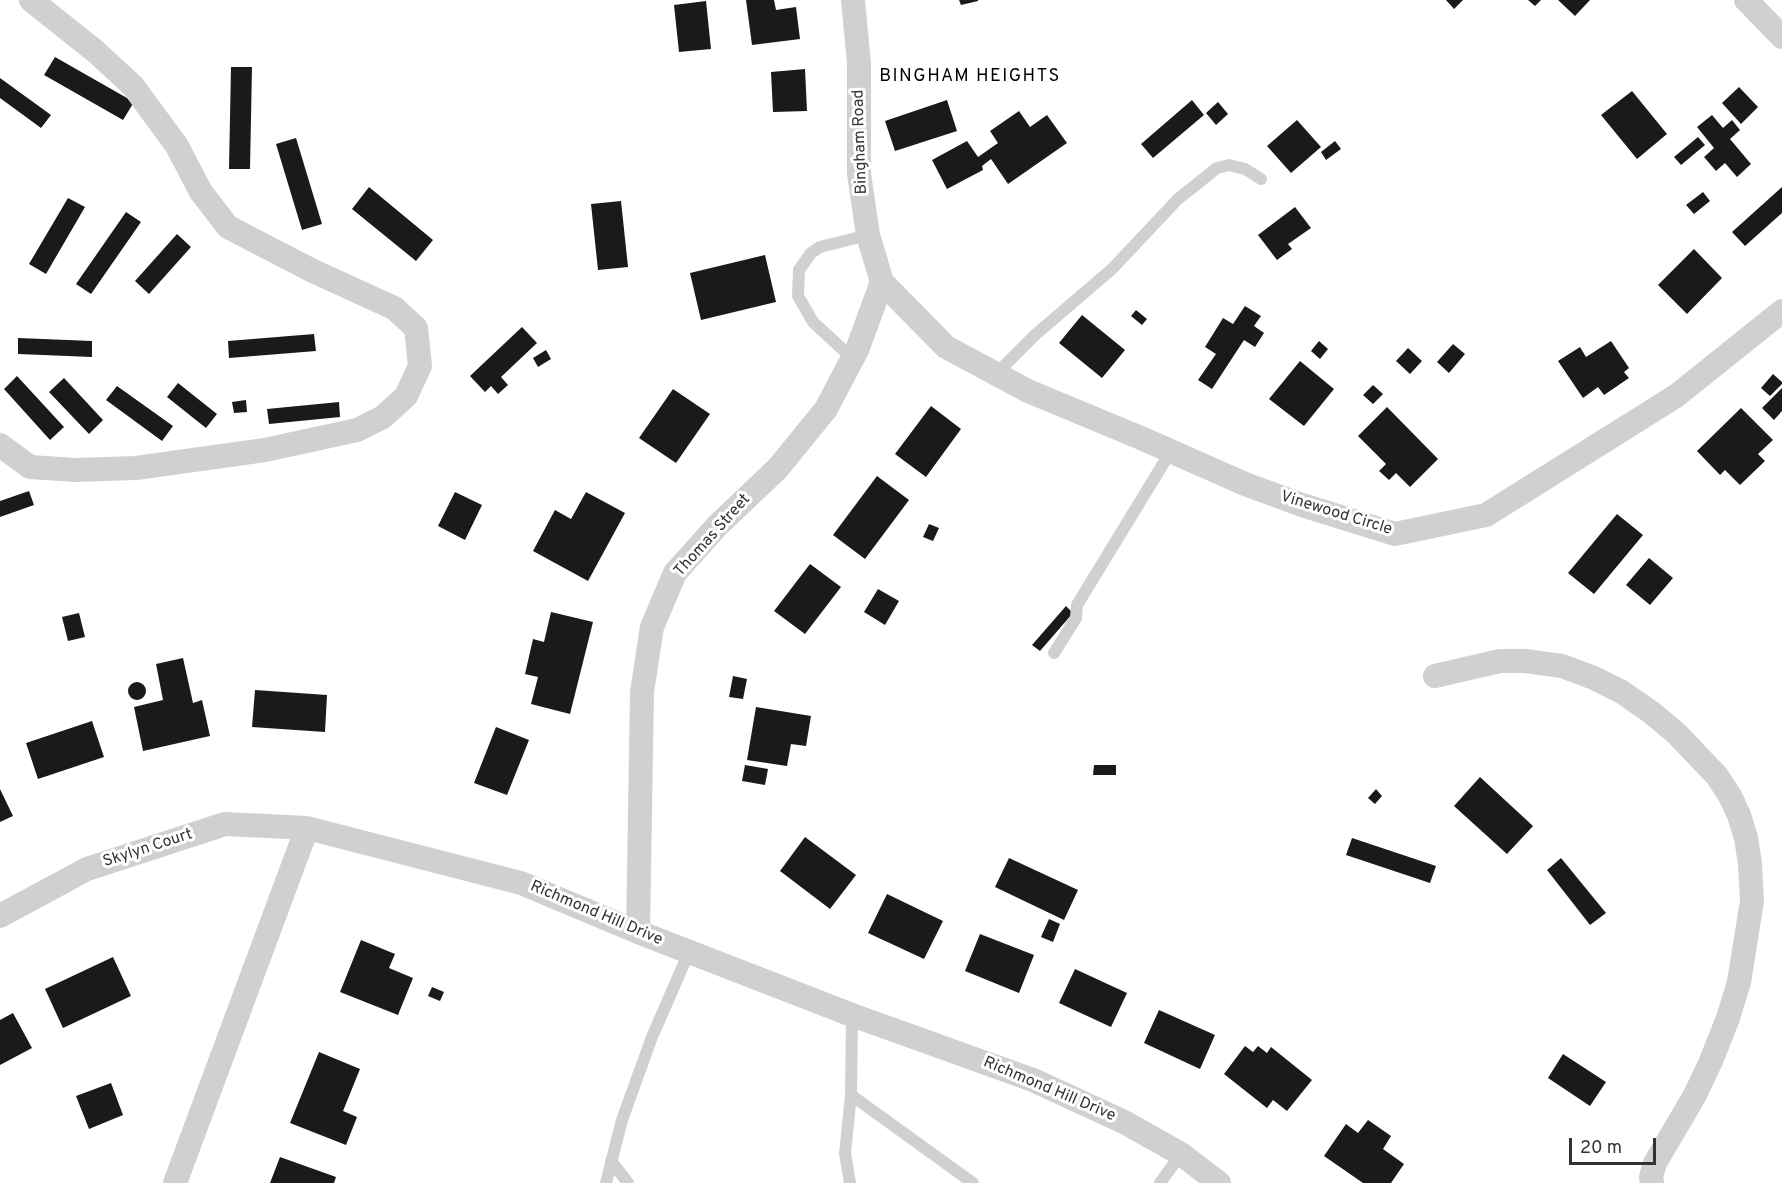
<!DOCTYPE html>
<style>
body{margin:0}
#map{position:relative;width:1782px;height:1183px;overflow:hidden;background:#fff;font-family:Overpass,sans-serif}
canvas{display:block}
.scale{position:absolute;left:1569px;top:1138px;width:87px;height:27px;box-sizing:border-box;border:3px solid #333;border-top:0;padding-left:8px;font-size:18px;line-height:21px;white-space:nowrap;color:#333;-webkit-text-stroke:4px #fff;paint-order:stroke}
</style>
<div id="map">
<canvas width="1782" height="1183"></canvas>
<div class="scale">20 m</div>
</div>
<script>
const context = document.querySelector('canvas').getContext('2d');
context.lineJoin = 'round';
function paint(path, color) { context.fillStyle = color; context.fill(path, 'evenodd'); }
const poly = rows => new Path2D(rows.map(r => 'M' + r).join(''));
function trace(path, color, width, dash) { context.strokeStyle = color; context.lineWidth = width; context.lineCap = dash ? 'butt' : 'round'; context.setLineDash(dash || []); context.stroke(path); }
function write(font, color, halo, rows, align = 'center') {
  context.font = font + ' Overpass,sans-serif'; context.lineWidth = 6; context.setLineDash([]); context.textBaseline = 'middle'; context.strokeStyle = halo; context.fillStyle = color; for (const [text, x, y, turn = 0] of rows) {
    context.save(); context.translate(x, y); context.rotate((+turn || 0) * Math.PI / 180); context.textAlign = isNaN(turn) ? turn : align; if (halo) context.strokeText(text, 0, 0); context.fillText(text, 0, 0); context.restore();
  }
}
paint(poly([
 [746,0,774,0,776,10,796,7,800,39,752,45],
 [959,0,978,0,978,1,961,5],
 [1446,0,1463,0,1454,9],
 [1528,0,1541,0,1535,6],
 [1558,0,1590,0,1575,16],
 [706,1,711,49,679,52,674,5],
 [55,57,134,102,123,120,44,75],
 [231,67,252,67,250,169,229,169],
 [805,69,807,111,773,112,771,72],
 [0,78,51,115,41,128,0,98],
 [1739,87,1758,107,1741,124,1722,103],
 [1632,91,1667,134,1637,159,1601,115],
 [947,100,957,131,895,151,885,121],
 [1192,100,1204,115,1153,158,1141,144],
 [1218,102,1228,114,1216,125,1206,113],
 [1019,111,1030,127,1047,115,1067,143,1008,184,991,159,982,166,983,170,947,189,932,160,967,141,978,157,998,143,990,131],
 [1712,115,1723,128,1732,120,1740,130,1730,139,1751,164,1737,177,1725,163,1716,171,1704,157,1714,148,1697,127],
 [1297,120,1321,147,1291,173,1267,146],
 [1698,137,1705,145,1681,165,1674,157],
 [296,138,322,224,302,230,276,144],
 [1335,141,1341,149,1326,160,1321,152],
 [369,187,433,240,416,261,352,209],
 [1782,187,1782,213,1745,246,1732,232],
 [1703,192,1710,201,1694,214,1686,205],
 [68,198,85,207,46,274,29,264],
 [621,201,628,267,598,270,591,204],
 [1295,207,1311,228,1288,244,1292,249,1277,260,1258,235],
 [126,212,141,222,91,294,76,284],
 [177,234,191,247,149,294,135,281],
 [1694,249,1722,278,1687,314,1658,285],
 [765,255,776,302,701,320,690,273],
 [1245,306,1261,316,1254,326,1264,333,1255,347,1244,340,1212,389,1198,380,1216,354,1205,347,1223,318,1233,324],
 [1136,310,1147,319,1142,325,1131,316],
 [1082,315,1125,350,1102,378,1059,343],
 [522,327,537,343,501,377,508,385,498,394,491,386,485,392,470,376],
 [314,334,316,351,229,358,228,341],
 [18,338,92,341,92,357,18,354],
 [1319,341,1328,349,1320,359,1311,351],
 [1611,341,1629,368,1624,372,1629,378,1604,395,1598,387,1583,398,1558,361,1580,347,1586,357],
 [1453,344,1465,354,1449,373,1437,362],
 [1408,348,1422,361,1410,374,1396,361],
 [546,350,551,359,538,367,533,358],
 [1300,361,1334,389,1304,426,1269,399],
 [1773,374,1782,382,1782,384,1770,396,1761,388],
 [17,376,64,427,50,440,4,389],
 [64,378,103,420,89,434,49,392],
 [178,383,217,414,206,428,167,397],
 [1373,385,1383,394,1373,404,1363,395],
 [117,386,173,426,162,441,106,400],
 [1782,388,1782,411,1774,420,1762,408],
 [673,389,710,414,676,463,639,438],
 [246,400,247,412,234,413,232,402],
 [339,402,340,417,269,424,267,409],
 [931,406,961,429,926,477,895,454],
 [1387,407,1438,459,1410,487,1396,473,1389,480,1379,471,1386,464,1358,436],
 [1741,408,1773,440,1758,454,1765,461,1740,485,1725,470,1720,475,1697,451],
 [877,476,909,500,865,559,833,535],
 [29,491,34,505,0,517,0,501],
 [455,492,482,505,465,540,438,526],
 [586,492,625,513,588,581,533,551,555,510,571,519],
 [1617,514,1643,535,1594,594,1568,573],
 [929,524,939,528,933,541,923,537],
 [1649,558,1673,578,1650,605,1626,585],
 [810,564,841,587,805,634,774,611],
 [878,589,899,601,885,625,864,612],
 [1066,606,1073,613,1040,651,1032,645],
 [551,612,593,622,570,714,531,704,538,677,525,674,533,639,544,642],
 [79,613,85,637,68,641,62,617],
 [183,658,193,703,202,700,210,736,143,751,134,707,163,700,156,664],
 [733,676,747,679,743,699,729,697],
 '128 691a9 9 0 1 1 18 0a9 9 0 1 1-18 0Z',
 [255,690,327,695,325,732,252,727],
 [756,707,811,716,806,746,791,744,787,766,747,760],
 [92,721,104,757,38,779,26,743],
 [496,727,529,740,507,795,474,783],
 [745,765,768,769,765,785,742,781],
 [1094,765,1116,765,1116,775,1093,775],
 [1480,777,1533,826,1507,854,1454,806],
 [0,789,13,816,0,822],
 [1376,789,1382,796,1375,804,1368,798],
 [805,837,856,875,830,909,780,871],
 [1352,838,1436,866,1430,883,1346,855],
 [1009,858,1078,890,1064,920,995,887],
 [1561,858,1606,913,1590,925,1547,870],
 [887,894,943,921,924,959,868,933],
 [1049,919,1060,924,1053,942,1041,937],
 [980,934,1034,955,1019,993,965,971],
 [361,940,395,954,389,968,413,978,398,1015,340,992],
 [113,957,131,996,63,1028,45,989],
 [1075,969,1127,993,1111,1027,1059,1003],
 [432,987,444,992,440,1001,428,996],
 [1159,1010,1215,1035,1200,1069,1144,1043],
 [13,1013,32,1048,0,1065,0,1020],
 [1245,1046,1253,1052,1258,1046,1267,1053,1271,1047,1312,1080,1287,1111,1273,1100,1267,1108,1224,1074],
 [319,1052,360,1069,343,1111,357,1117,346,1145,290,1123],
 [1563,1054,1606,1082,1590,1106,1548,1078],
 [111,1083,123,1115,89,1129,76,1096],
 [1368,1120,1391,1136,1383,1149,1404,1164,1391,1183,1363,1183,1324,1156,1346,1124,1358,1133],
 [280,1157,336,1177,334,1183,270,1183]
]), '#1a1a1a');
trace(poly([
 [852,358,813,322,798,296,799,270,811,253,820,247,868,235],
 [996,374,1035,335,1112,269,1178,199,1217,168,1229,165,1245,169,1261,179],
 [1054,653,1076,618,1077,605,1171,451],
 [851,1095,973,1183],
 [611,1161,628,1183],
 [606,1183,622,1120,652,1037,689,952],
 [850,1183,845,1153,851,1095,852,1015],
 [1160,1183,1181,1154]
]), '#d0d0d0', 12);
trace(poly([
 [853,0,859,64,859,174,868,235,882,282,946,347,1028,391,1141,438,1245,484,1302,505,1395,534,1486,515,1676,396,1782,311],
 [1746,0,1782,37],
 [0,445,30,467,76,470,136,468,265,450,357,430,383,417,406,396,420,366,416,328,394,308,313,271,228,227,201,192,177,146,133,86,95,51,31,0],
 [1435,676,1500,661,1525,661,1562,666,1594,678,1622,692,1652,713,1676,733,1717,776,1730,796,1739,815,1746,838,1750,864,1752,901,1739,982,1728,1018,1711,1061,1695,1095,1655,1163,1651,1177,1652,1183],
 [0,916,87,869,225,824,307,828,521,883,638,932,852,1015,1033,1080,1124,1122,1181,1154,1219,1183],
 [638,932,642,692,652,627,675,573,717,526,778,468,826,409,857,350,882,282],
 [175,1183,307,828]
]), '#d0d0d0', 24);
write('16px', '#333', '#fff', [
 ["Bingham Road",861,142,-92],
 ["Vinewood Circle",1336,514,17],
 ["Thomas Street",713,536,-48],
 ["Skylyn Court",148,849,-18],
 ["Richmond Hill Drive",596,914,23],
 ["Richmond Hill Drive",1049,1090,23]
]);
context.letterSpacing = '1.5px';
write('18px', '#000', '#fff', [
 ["BINGHAM HEIGHTS",970,77]
]);
context.letterSpacing = '0px';
</script>
